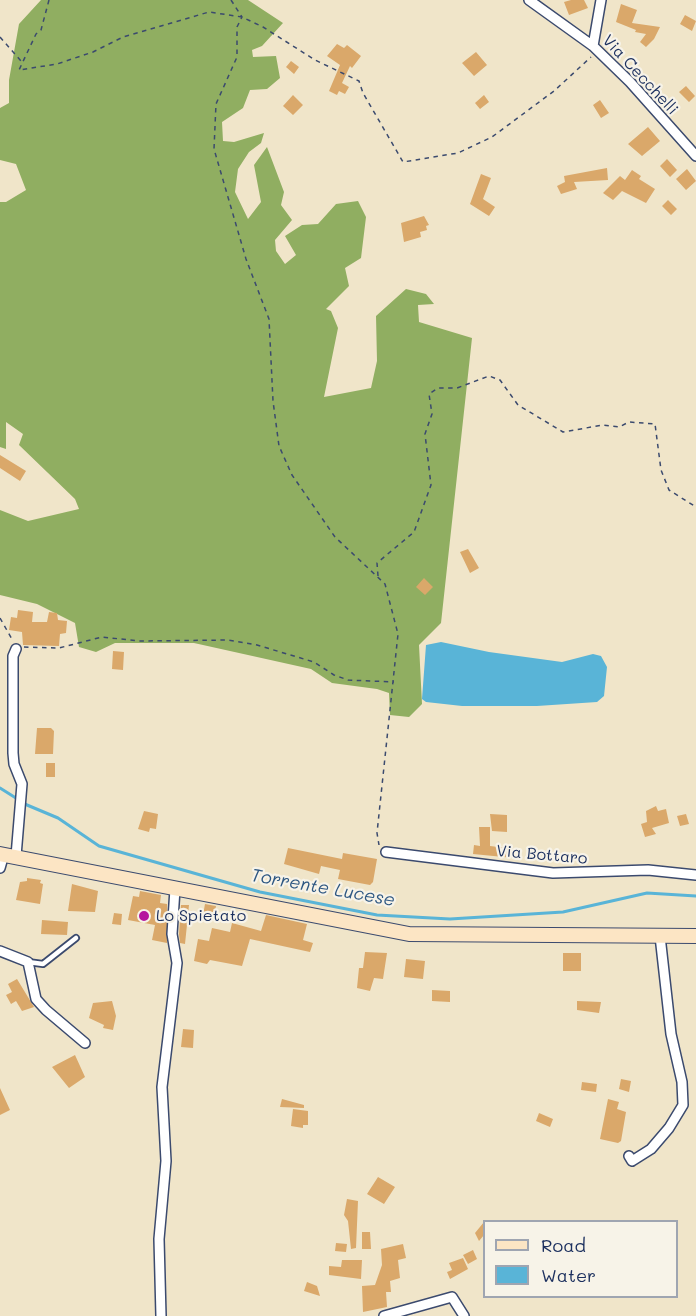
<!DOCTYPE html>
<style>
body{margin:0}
#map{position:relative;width:696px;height:1316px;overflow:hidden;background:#f0e5c9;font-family:Mali,sans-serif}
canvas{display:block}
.legend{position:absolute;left:483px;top:1220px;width:195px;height:78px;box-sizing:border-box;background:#f7f3e8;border:2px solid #9fa5b1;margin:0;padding:8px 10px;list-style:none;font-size:18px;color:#1b2f5e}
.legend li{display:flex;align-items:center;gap:12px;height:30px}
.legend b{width:30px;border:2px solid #9fa5b1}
</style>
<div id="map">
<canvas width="696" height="1316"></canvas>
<ul class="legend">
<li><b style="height:8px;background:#fce5c4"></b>Road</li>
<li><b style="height:16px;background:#59b4d7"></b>Water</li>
</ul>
</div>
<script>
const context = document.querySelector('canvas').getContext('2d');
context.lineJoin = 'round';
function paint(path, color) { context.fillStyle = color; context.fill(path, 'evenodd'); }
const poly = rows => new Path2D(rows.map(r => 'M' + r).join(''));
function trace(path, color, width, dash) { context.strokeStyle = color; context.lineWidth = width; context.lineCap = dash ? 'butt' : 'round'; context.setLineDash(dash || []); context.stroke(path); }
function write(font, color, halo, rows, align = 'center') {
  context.font = font + ' Mali,sans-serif'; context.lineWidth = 4.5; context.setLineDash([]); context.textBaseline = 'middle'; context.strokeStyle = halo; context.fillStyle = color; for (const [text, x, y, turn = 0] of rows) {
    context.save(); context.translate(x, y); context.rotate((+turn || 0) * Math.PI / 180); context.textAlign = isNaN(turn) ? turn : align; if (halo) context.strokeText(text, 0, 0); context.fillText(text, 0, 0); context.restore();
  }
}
paint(poly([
 [41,0,248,0,283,23,262,46,252,50,253,57,276,56,280,78,267,89,250,90,243,108,222,122,223,141,234,142,264,133,261,143,249,152,238,169,235,192,248,219,261,202,254,165,267,147,284,192,281,205,292,220,275,240,276,251,285,264,296,255,285,236,302,225,318,224,336,204,358,201,366,217,361,258,345,268,349,286,326,309,331,311,338,328,324,397,371,388,377,361,376,316,406,289,426,294,434,304,418,305,419,322,472,338,441,623,419,645,422,704,409,717,390,715,389,693,377,689,332,683,311,669,194,643,115,643,96,652,79,647,75,623,37,604,0,595,0,510,28,521,79,509,75,499,19,445,23,434,6,422,6,449,0,447,0,202,6,202,26,190,16,164,0,160,0,108,9,103,9,80,19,24]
]), '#90ae61');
paint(poly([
 [441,642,489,652,562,662,593,654,601,656,607,667,604,696,597,702,537,706,462,706,426,702,422,699,426,645]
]), '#59b4d7');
trace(poly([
 [0,788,27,805,58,818,99,846,260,892,377,915,450,919,563,912,647,893,696,896]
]), '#59b4d7', 3);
paint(poly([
 [571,0,584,0,588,8,569,15,564,2],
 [621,4,637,10,632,23,660,27,654,39,646,47,640,42,646,34,635,32,636,30,616,22],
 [685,15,696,21,692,31,680,24],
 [337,44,344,48,347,45,361,56,352,68,350,66,342,83,349,87,345,94,339,91,337,95,329,91,340,65,327,56],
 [476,52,487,65,474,76,462,63],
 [291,61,299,67,294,74,286,67],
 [686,86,695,96,689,102,679,92],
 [293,95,303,105,293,115,283,106],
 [484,95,489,102,480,109,475,103],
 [600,100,609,113,601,118,593,105],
 [648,127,660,141,642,156,628,144],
 [667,159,677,170,670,177,660,166],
 [607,168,608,180,574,182,577,189,561,194,557,186,565,182,564,176],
 [687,169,696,181,686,190,676,179],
 [632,170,641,176,639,179,655,189,646,203,622,191,613,200,603,193,620,176,625,180],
 [481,174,491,178,483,199,495,207,489,216,470,204],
 [668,200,677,209,671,215,662,206],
 [424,216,429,225,426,226,427,230,420,232,421,237,404,242,401,223],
 [0,455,26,471,20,481,0,468],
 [468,549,479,568,470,573,460,552],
 [424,578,433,587,425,595,416,587],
 [18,610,33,612,32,622,47,622,49,612,57,613,58,620,67,621,66,633,60,634,59,646,23,645,22,632,9,630,11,617,17,618],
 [113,651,124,652,123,670,112,669],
 [37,728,51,728,54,731,53,754,35,754],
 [46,763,55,763,55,777,46,777],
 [656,806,658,811,666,809,669,823,652,828,656,834,645,837,641,824,647,822,646,811],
 [144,811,158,814,156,829,150,828,149,832,138,829],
 [490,814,507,815,507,832,492,831],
 [686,814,689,824,680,826,677,816],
 [479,827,490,827,490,846,515,849,514,858,473,854,474,845,480,846],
 [288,848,342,859,343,853,377,859,373,882,370,885,338,879,340,870,321,866,319,874,284,864],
 [27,878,41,880,40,883,43,884,40,904,16,900,20,882,27,881],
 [72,884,98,891,95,912,68,911],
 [140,891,161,895,160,903,167,904,167,943,152,940,155,925,128,920,133,896,139,897],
 [205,904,216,906,214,917,203,915],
 [181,905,189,905,185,944,180,943,179,934],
 [114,913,122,914,121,925,112,924],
 [266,915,307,924,303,940,313,943,310,952,250,939,242,966,210,960,207,964,194,961,198,939,209,941,212,928,230,932,232,923,261,931],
 [42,920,68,922,67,935,41,934],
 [365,952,387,953,383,979,374,978,370,991,357,988,359,968,363,968],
 [563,953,581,953,581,971,563,971],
 [406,959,425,961,423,979,404,977],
 [17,979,34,1007,22,1011,16,1001,11,1004,6,995,12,992,8,984],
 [432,990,450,991,450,1002,432,1001],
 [112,1001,116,1016,113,1030,103,1028,104,1025,89,1018,93,1003],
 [577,1001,601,1002,599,1013,577,1010],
 [183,1029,194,1030,193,1048,181,1047],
 [75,1055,85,1077,69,1088,52,1067],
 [621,1079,631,1081,629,1092,619,1089],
 [582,1082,597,1084,596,1092,581,1090],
 [0,1088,10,1110,0,1115],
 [282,1099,304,1105,304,1108,280,1107],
 [608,1099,619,1102,617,1109,626,1112,621,1141,618,1143,600,1139],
 [293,1109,308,1111,308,1125,303,1125,303,1128,291,1126],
 [539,1113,553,1119,550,1127,536,1121],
 [378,1177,395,1187,384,1204,367,1194],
 [347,1199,358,1201,356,1248,351,1249,348,1221,344,1215],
 [484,1222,484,1235,479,1241,475,1233],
 [362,1232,370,1232,371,1249,362,1249],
 [336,1243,347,1244,346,1252,335,1251],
 [403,1244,406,1258,398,1260,400,1278,390,1281,391,1292,386,1292,387,1307,363,1312,362,1286,375,1285,382,1265,381,1249],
 [473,1250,477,1259,468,1264,463,1255],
 [463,1258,468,1269,450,1279,447,1272,452,1270,449,1263],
 [342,1260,362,1260,361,1279,329,1275,329,1266,341,1267],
 [307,1282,317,1286,320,1296,304,1291]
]), '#daa86a');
const service = poly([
 [28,962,43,964,76,938]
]);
const minor = poly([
 [529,0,593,46,630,82,696,156],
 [593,46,601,0],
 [386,852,553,873,648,870,696,875],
 [16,856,22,784,14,764,13,753,13,656,16,649],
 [0,868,4,854],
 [0,951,28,962,36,999,46,1010,85,1043],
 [629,1156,632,1161,651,1149,669,1128,683,1105,682,1082,671,1034,660,936],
 [161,1316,159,1239,166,1161,162,1087,177,963,172,934,175,889],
 [384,1316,452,1297,464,1316]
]);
const secondary = poly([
 [0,854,409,934,696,936]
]);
trace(service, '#3b4a6e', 8);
trace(minor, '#3b4a6e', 12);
trace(secondary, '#3b4a6e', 16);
trace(poly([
 [49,0,41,30,36,34,19,70,57,64,93,52,123,37,209,12,242,17,263,27,315,60,359,81,363,93,403,162,458,153,492,137,554,91,591,57],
 [231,0,242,17,237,27,237,57,216,104,214,149,246,259,269,319,273,401,279,446,292,475,335,537,385,584,398,634,377,833,379,845],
 [0,37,21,61],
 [378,576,377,563,414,532,431,485,425,434,432,414,429,394,438,388,457,388,489,376,500,380,518,405,563,432,603,425,619,427,629,422,655,424,661,470,669,490,696,507],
 [0,618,13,641],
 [24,647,59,648,102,637,139,641,228,640,257,645,314,662,334,675,348,680,394,682]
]), '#3b4a6e', 1.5, [4.5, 4.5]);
trace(service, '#fff', 4.5);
trace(minor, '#fff', 9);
trace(secondary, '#fce5c4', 14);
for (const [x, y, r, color] of [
 [144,916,6,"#b5179e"]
]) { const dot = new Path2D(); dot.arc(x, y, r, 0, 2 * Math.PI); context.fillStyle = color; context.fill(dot); trace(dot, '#f7f3e8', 2); }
write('16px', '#1b2f5e', '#f7f3e8', [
 ["Via Cecchelli",640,75,47],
 ["Via Bottaro",542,855,5]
]);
write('16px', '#1b2f5e', '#f7f3e8', [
 ["Lo Spietato",156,916]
], 'left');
write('italic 18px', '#2e5782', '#f7f3e8', [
 ["Torrente Lucese",323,888,10]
]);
</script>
